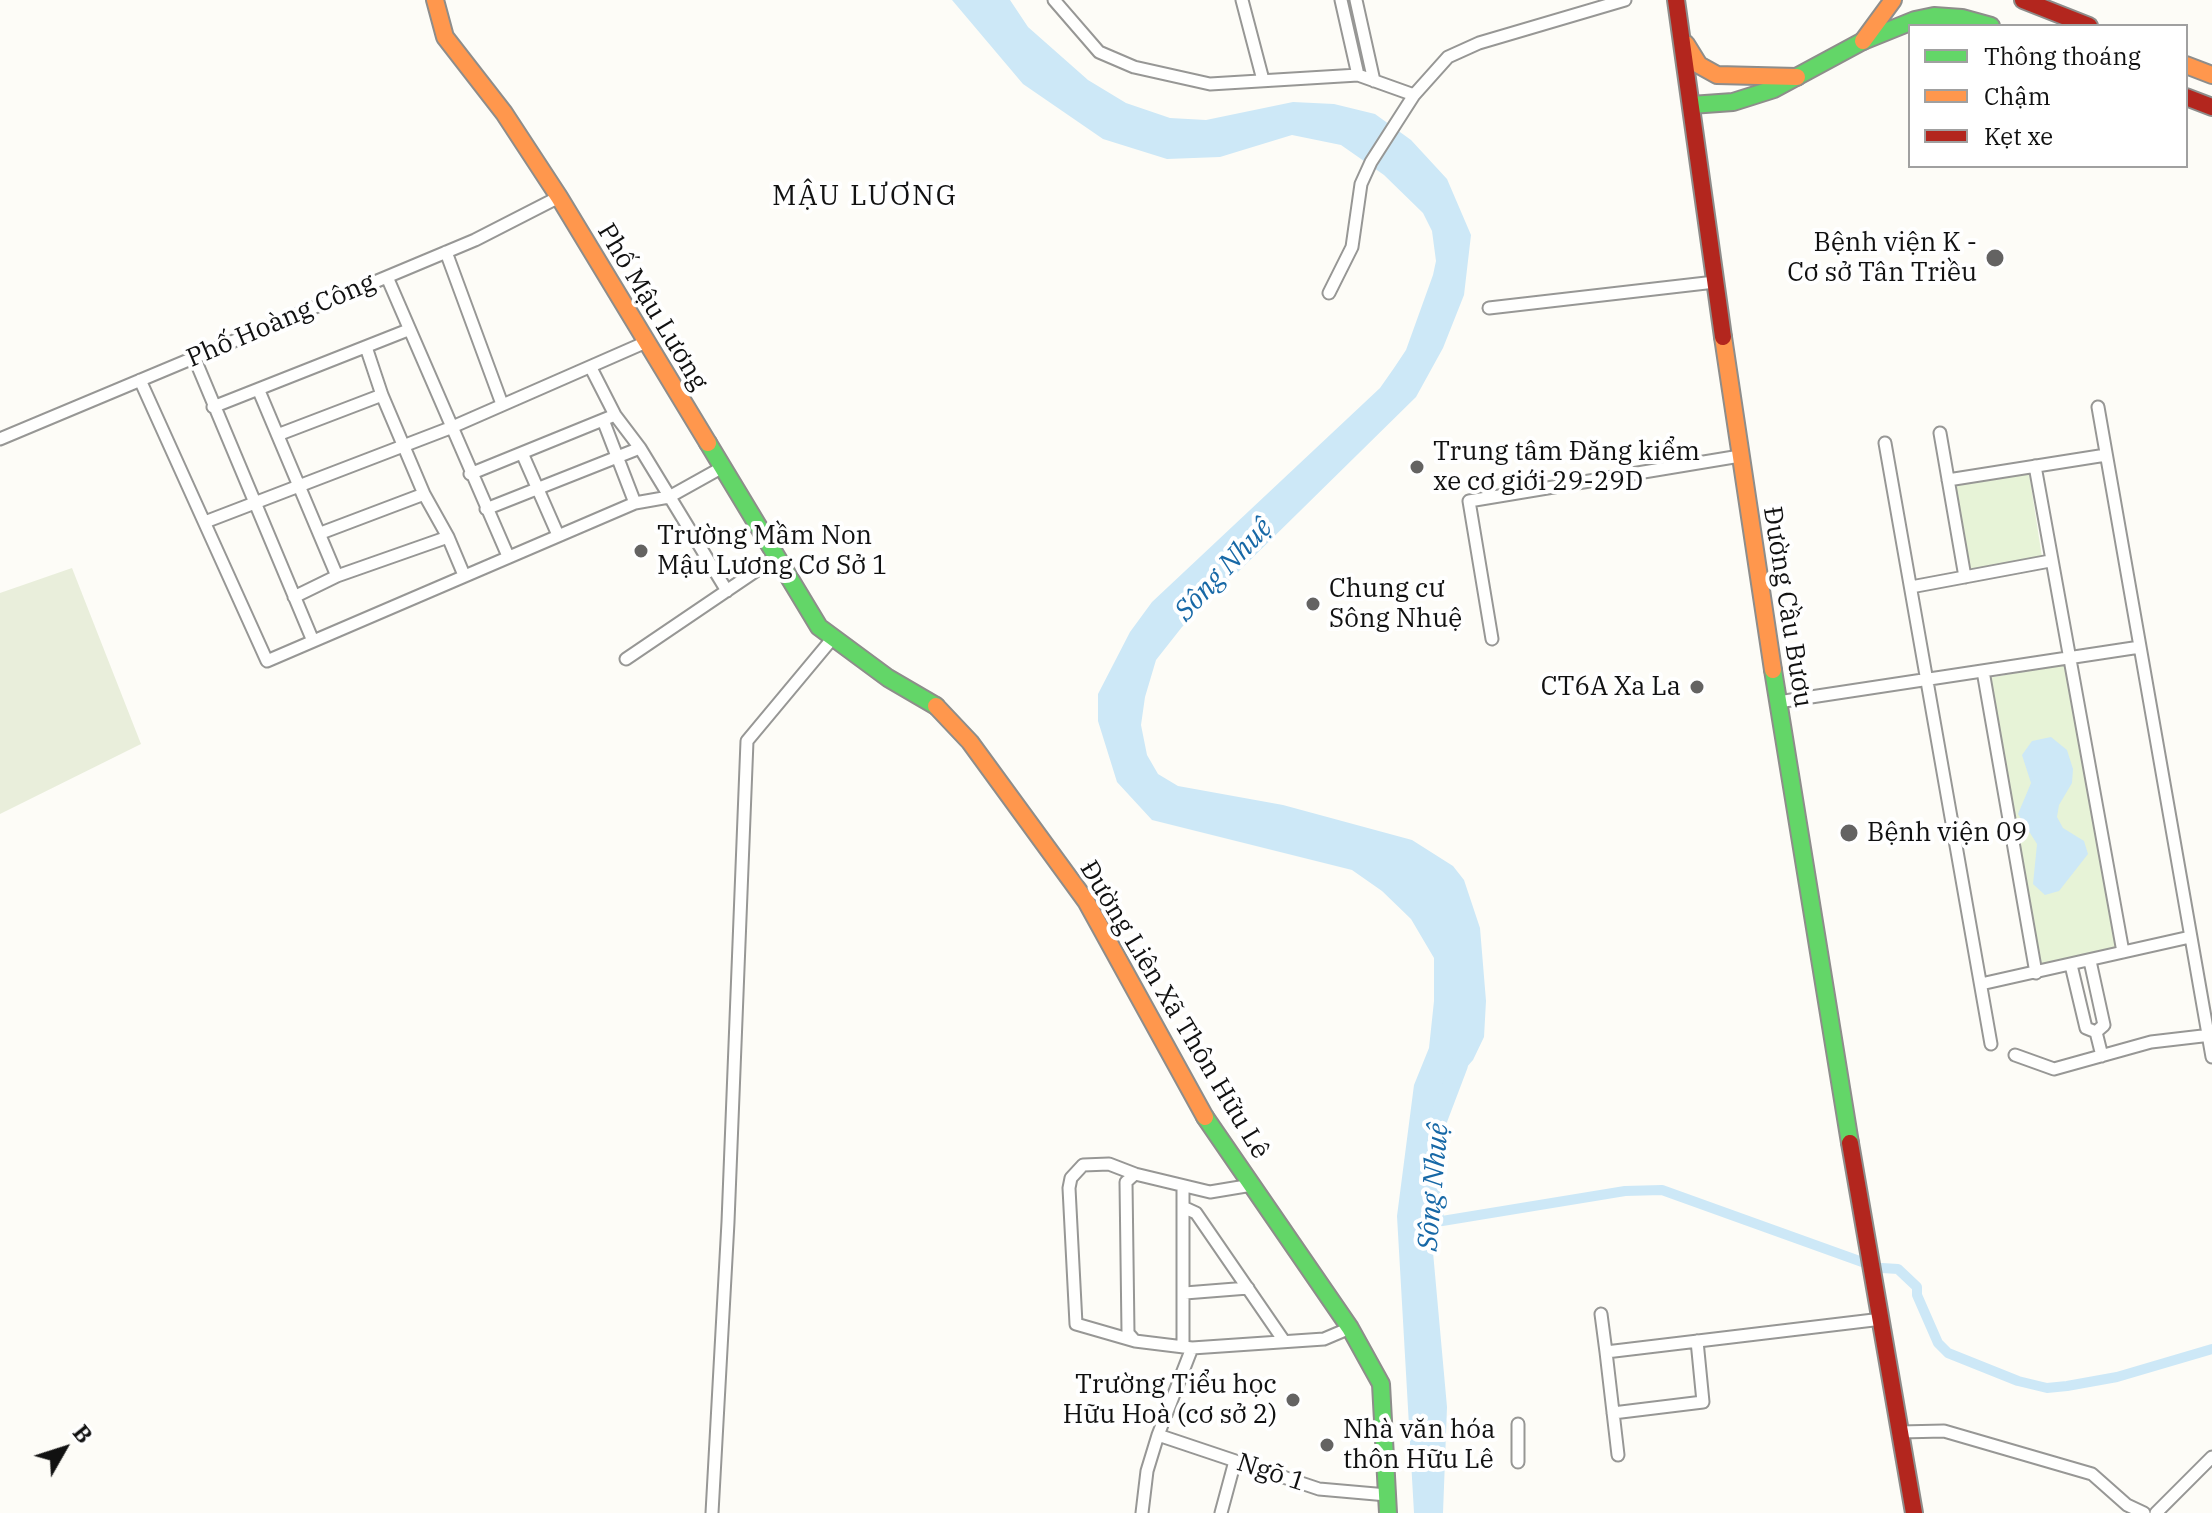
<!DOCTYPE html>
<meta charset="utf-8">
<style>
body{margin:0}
#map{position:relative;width:2212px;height:1513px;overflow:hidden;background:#fdfcf7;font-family:"IBM Plex Serif",serif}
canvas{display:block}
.legend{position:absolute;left:1908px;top:24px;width:280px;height:144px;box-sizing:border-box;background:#fff;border:2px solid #a0a0a0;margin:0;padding:10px 14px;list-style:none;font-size:24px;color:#111}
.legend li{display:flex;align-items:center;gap:16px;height:40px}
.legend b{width:40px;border:2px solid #a0a0a0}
.north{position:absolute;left:24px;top:1409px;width:80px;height:80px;-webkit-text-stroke:6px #fff;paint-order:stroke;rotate:51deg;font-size:22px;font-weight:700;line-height:32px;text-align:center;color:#111}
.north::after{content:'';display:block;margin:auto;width:28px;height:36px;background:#111;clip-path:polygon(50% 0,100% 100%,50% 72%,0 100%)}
</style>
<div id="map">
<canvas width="2212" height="1513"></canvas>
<ul class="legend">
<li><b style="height:10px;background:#63d668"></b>Thông thoáng</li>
<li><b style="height:10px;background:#ff974d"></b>Chậm</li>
<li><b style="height:10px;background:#b3261e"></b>Kẹt xe</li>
</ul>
<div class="north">B</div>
</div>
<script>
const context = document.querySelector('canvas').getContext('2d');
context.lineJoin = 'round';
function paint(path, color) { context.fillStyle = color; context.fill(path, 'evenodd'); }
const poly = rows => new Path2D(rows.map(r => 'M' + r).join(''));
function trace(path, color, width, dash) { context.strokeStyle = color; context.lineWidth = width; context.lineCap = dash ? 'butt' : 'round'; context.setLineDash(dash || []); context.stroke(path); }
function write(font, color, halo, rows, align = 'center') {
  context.font = font + ' "IBM Plex Serif",serif'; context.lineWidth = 8; context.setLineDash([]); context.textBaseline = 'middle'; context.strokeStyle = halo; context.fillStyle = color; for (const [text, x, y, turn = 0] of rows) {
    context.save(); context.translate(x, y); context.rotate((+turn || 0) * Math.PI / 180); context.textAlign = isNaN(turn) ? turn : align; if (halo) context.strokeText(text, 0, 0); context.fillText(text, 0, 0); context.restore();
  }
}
paint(poly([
 [2029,473,2042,557,1969,570,1955,485],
 [2065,664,2118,948,2040,965,1989,678,2026,671,2026,667]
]), '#e7f3d7');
paint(poly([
 [72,568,141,744,0,814,0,593]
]), '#e9eedb');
paint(poly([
 [952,0,1010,0,1028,27,1088,80,1126,103,1170,118,1206,120,1293,102,1334,104,1375,114,1411,140,1447,179,1471,235,1464,295,1443,348,1416,397,1182,627,1156,660,1145,697,1141,725,1147,755,1158,774,1178,786,1283,805,1412,840,1453,866,1464,880,1480,928,1486,1001,1484,1037,1473,1060,1445,1092,1436,1156,1444,1218,1432,1241,1447,1407,1443,1513,1414,1513,1397,1216,1414,1085,1429,1048,1434,1001,1434,958,1411,919,1382,891,1352,870,1152,820,1117,782,1098,721,1098,694,1130,632,1152,602,1380,388,1394,368,1406,350,1433,275,1436,261,1432,231,1423,213,1384,175,1341,145,1292,135,1220,157,1167,159,1103,139,1023,84],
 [2051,737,2067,750,2073,769,2072,783,2059,805,2057,817,2063,828,2084,841,2088,854,2059,891,2045,895,2033,884,2037,844,2018,814,2031,783,2022,755,2032,741]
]), '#cde8f7');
trace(poly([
 [1430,1223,1625,1191,1662,1190,1865,1263],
 [1882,1268,1898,1269,1917,1287,1917,1295,1938,1343,1948,1353,2018,1381,2047,1388,2067,1386,2117,1377,2212,1349]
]), '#cde8f7', 10);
trace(poly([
 [1437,1123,1459,1065]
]), '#cde8f7', 18);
const street = poly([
 [1054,0,1099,52,1134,67,1210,84,1358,75,1414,95],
 [1242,0,1263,80],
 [1341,0,1358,75],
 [1356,0,1374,81],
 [446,252,502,404],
 [387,277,508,556],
 [1329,293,1352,247,1361,184,1371,162,1414,95,1448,57,1479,43,1625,0],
 [1489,308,1715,282],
 [366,347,382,395,424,494,448,537,464,575],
 [194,357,313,641],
 [591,368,615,415,640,448,727,591],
 [140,380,267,661,635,503,669,497,721,468],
 [259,391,337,576],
 [213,407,408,330],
 [2098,407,2212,1057],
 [603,420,635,503],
 [1940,433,1965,577],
 [280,434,382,395],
 [0,439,475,240,559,197],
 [1885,443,1991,1044],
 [522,453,558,535],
 [2035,466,2123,952],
 [470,474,615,415],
 [1948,480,2106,455],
 [486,509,640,448],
 [205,522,450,428,644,343],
 [321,533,424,494],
 [1911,587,2050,561],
 [294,597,337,576,448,537],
 [1492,639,1469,501,1740,456],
 [626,659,775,558],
 [1983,671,2036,973],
 [1778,702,2140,647],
 [2071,965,2086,1028,2096,1032,2104,1025,2090,961],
 [1981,984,2190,937],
 [2096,1032,2102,1056],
 [2015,1055,2054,1069,2151,1042,2211,1035],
 [1183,1187,1183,1347],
 [1183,1207,1196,1213,1284,1341],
 [1185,1293,1248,1288],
 [1601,1314,1606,1352],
 [1135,1341,1076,1324,1069,1188,1071,1178,1083,1165,1109,1164,1135,1174],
 [1192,1348,1135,1341,1128,1333,1126,1182,1135,1174,1210,1192,1252,1185],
 [1613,1413,1703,1402,1697,1341],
 [1518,1424,1518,1462],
 [1900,1432,1944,1431,2092,1474,2127,1505,2144,1513],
 [1158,1435,1319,1489,1387,1495],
 [1618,1455,1606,1352,1882,1319],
 [712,1513,728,1222,747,741,832,639],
 [1142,1513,1147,1471,1158,1435,1192,1348,1324,1339,1350,1328],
 [1221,1513,1235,1461],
 [2156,1513,2212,1457]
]);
const fast = poly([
 [1691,105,1733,102,1774,89,1863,41,1915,20,1934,16,1962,18,1991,26],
 [708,443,819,627,888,678,936,706],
 [1773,670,1850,1143],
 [1205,1117,1350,1328,1381,1384,1388,1513]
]);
const slow = poly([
 [435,0,445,37,504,113,559,197,708,443],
 [1863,41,1893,0],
 [1686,44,1699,65,1717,75,1797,77],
 [2186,65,2212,75],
 [1723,337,1773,670],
 [936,706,970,742,1086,901,1205,1117]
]);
const jam = poly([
 [1676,0,1723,337],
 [2023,0,2089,26],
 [2186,97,2212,107],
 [1850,1143,1914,1513]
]);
trace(street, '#979795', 15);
trace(fast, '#8e8d8b', 20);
trace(slow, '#8e8d8b', 20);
trace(jam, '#8e8d8b', 20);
trace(street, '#fffffe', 11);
trace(fast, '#63d668', 16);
trace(slow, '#ff974d', 16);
trace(jam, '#b3261e', 16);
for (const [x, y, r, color] of [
 [1995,258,10,"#646362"],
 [1417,467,8,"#646362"],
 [641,551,8,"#646362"],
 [1313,604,8,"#646362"],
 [1697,687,8,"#646362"],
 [1849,833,10,"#646362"],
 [1293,1400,8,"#646362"],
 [1327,1445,8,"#646362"]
]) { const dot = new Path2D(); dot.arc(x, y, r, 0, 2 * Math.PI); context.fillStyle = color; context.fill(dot); trace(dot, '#fff', 3); }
write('26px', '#111', '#fff', [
 ["Bệnh viện K -",1977,243,"right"],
 ["Cơ sở Tân Triều",1977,273,"right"],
 ["Trung tâm Đăng kiểm",1433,452],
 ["xe cơ giới 29-29D",1433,482],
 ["Trường Mầm Non",657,536],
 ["Mậu Lương Cơ Sở 1",657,566],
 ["Chung cư",1329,589],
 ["Sông Nhuệ",1329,619],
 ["CT6A Xa La",1681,687,"right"],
 ["Bệnh viện 09",1867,833],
 ["Trường Tiểu học",1277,1385,"right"],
 ["Hữu Hoà (cơ sở 2)",1277,1415,"right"],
 ["Nhà văn hóa",1343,1430],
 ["thôn Hữu Lê",1343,1460]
], 'left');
write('26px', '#111', '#fff', [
 ["Phố Mậu Lương",652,307,59],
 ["Phố Hoàng Công",281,321,-23],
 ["Đường Cầu Bươu",1787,607,81],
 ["Đường Liên Xã Thôn Hữu Lê",1174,1010,59],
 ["Ngõ 1",1271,1473,18]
]);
context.letterSpacing = '2px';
write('28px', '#111', '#fff', [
 ["MẬU LƯƠNG",865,197]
]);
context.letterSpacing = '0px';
write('italic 28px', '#1768a6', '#fff', [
 ["Sông Nhuệ",1224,570,-47],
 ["Sông Nhuệ",1434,1187,-85]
]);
</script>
